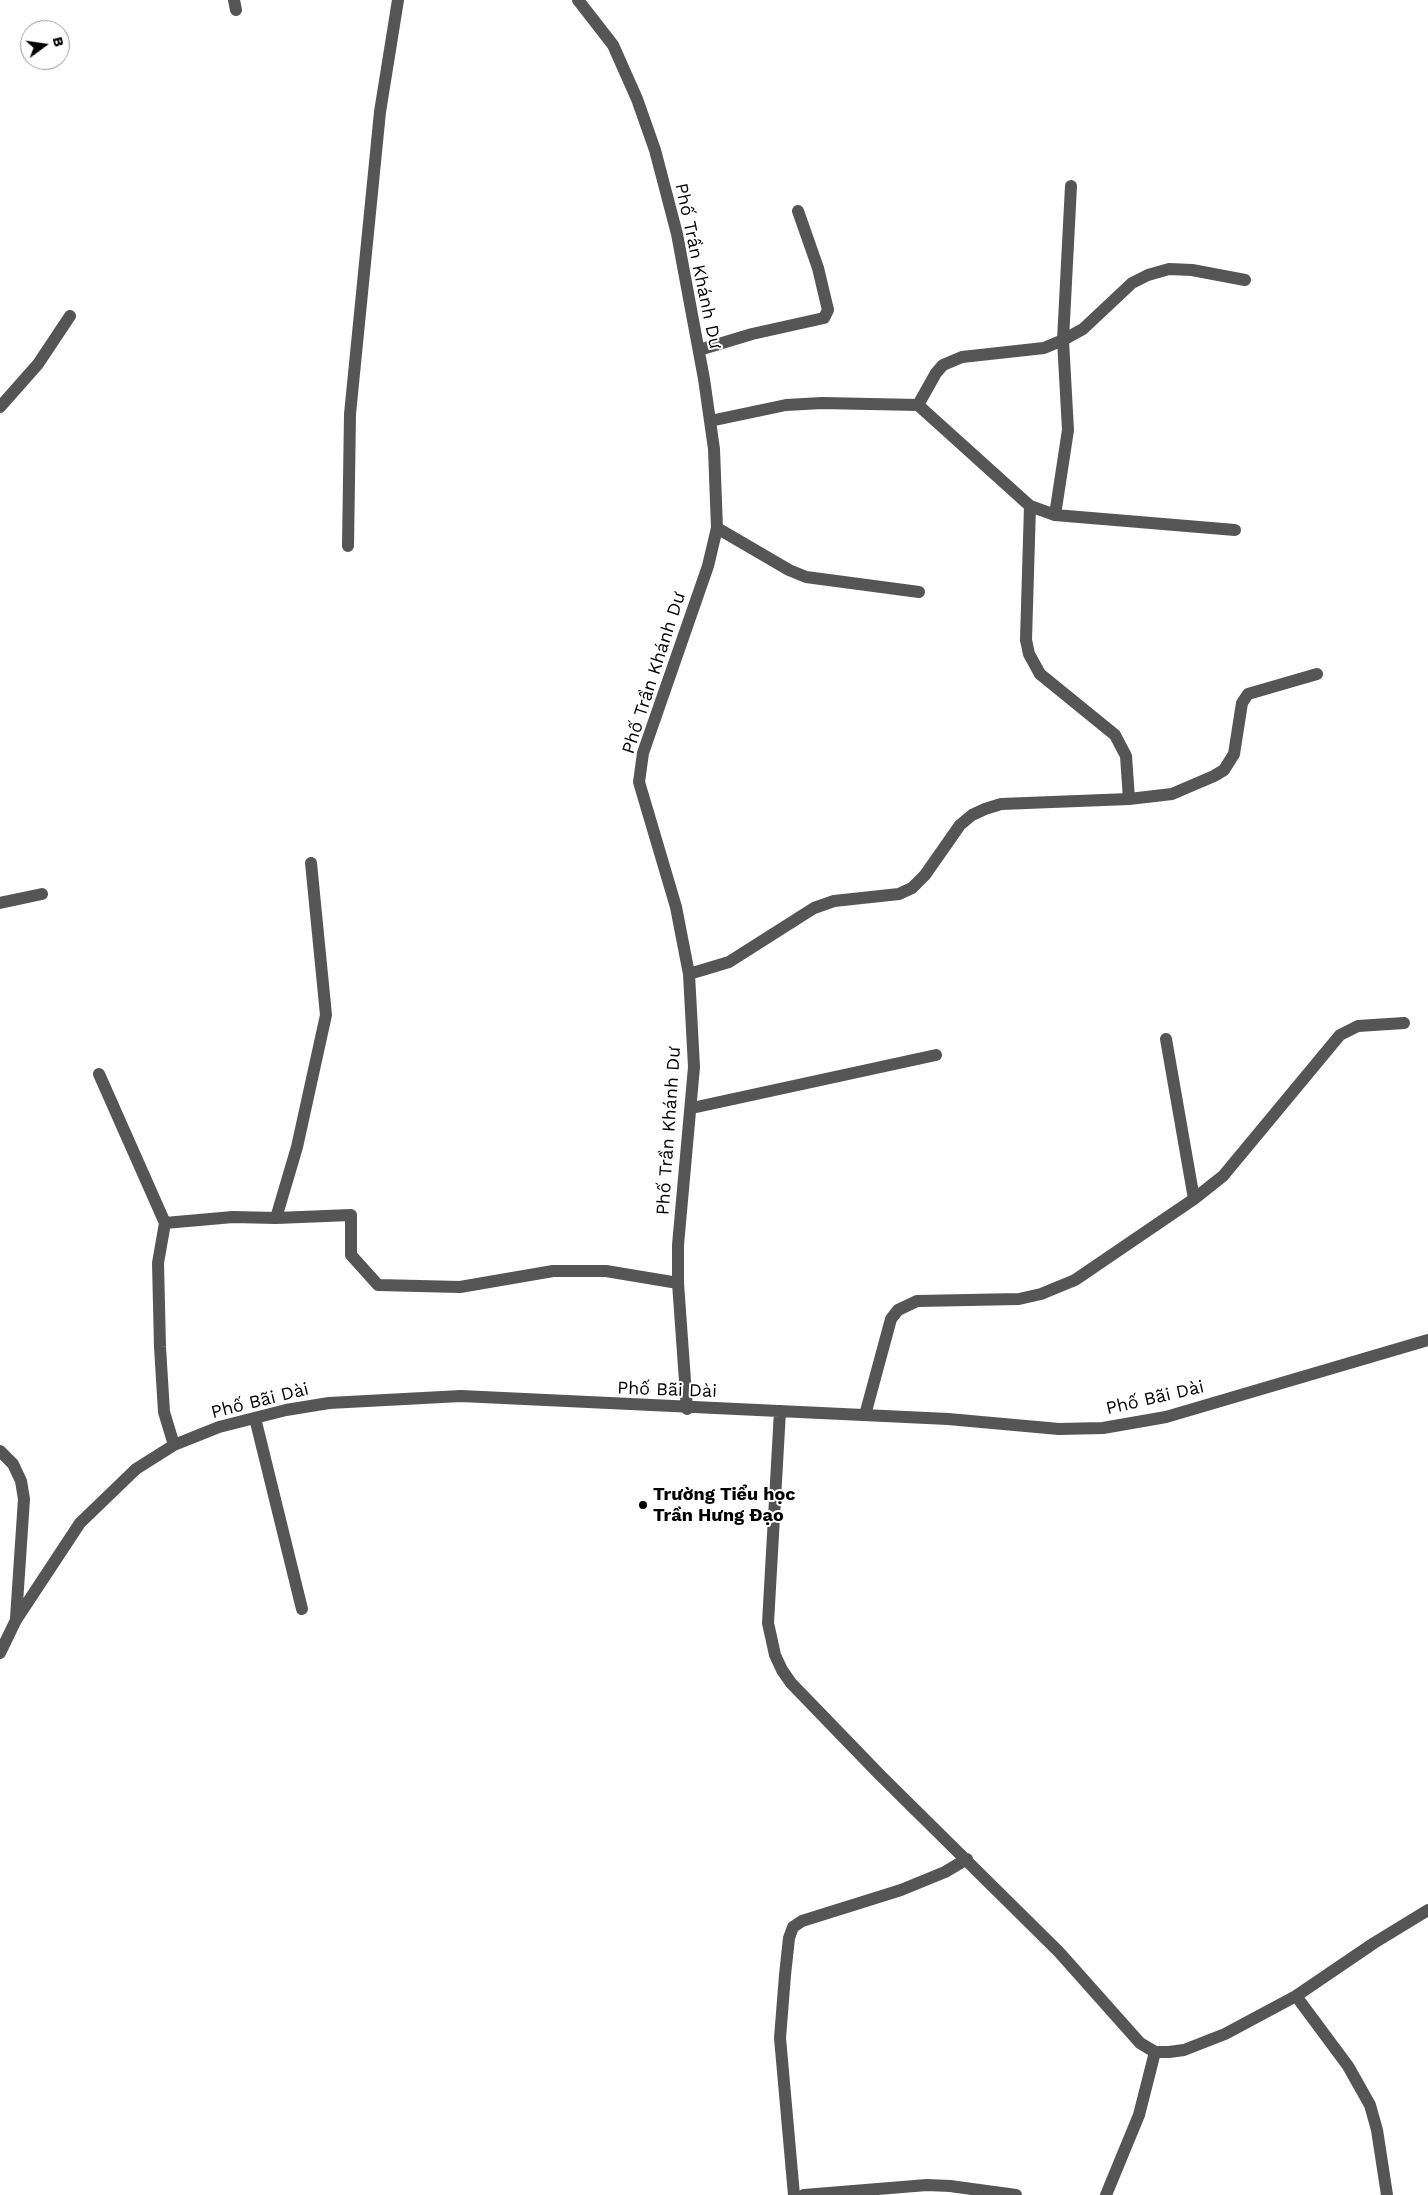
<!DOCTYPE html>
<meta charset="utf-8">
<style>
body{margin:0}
#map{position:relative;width:1428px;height:2195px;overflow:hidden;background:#fff;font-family:"Work Sans",sans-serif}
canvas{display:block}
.north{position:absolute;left:20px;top:20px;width:50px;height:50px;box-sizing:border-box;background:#fff;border:1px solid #999;border-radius:50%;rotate:76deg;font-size:14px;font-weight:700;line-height:20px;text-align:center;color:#000}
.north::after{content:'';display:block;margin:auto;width:18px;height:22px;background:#000;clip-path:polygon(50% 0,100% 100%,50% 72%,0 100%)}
</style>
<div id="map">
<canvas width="1428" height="2195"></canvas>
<div class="north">B</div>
</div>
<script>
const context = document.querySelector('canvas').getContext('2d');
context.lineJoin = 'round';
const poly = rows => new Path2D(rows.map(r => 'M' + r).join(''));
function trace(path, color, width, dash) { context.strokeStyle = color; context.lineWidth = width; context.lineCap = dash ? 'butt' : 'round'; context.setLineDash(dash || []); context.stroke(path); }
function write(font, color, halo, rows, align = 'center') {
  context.font = font + ' "Work Sans",sans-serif'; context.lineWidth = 4; context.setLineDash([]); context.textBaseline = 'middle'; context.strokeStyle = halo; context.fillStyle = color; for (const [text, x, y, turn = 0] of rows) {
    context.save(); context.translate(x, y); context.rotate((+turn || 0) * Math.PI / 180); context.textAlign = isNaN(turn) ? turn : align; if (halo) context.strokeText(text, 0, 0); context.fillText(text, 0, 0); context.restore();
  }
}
trace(poly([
 [234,0,236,10],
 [578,0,613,45,637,99,655,150,677,234,704,379,714,449,717,528,708,566,643,753,639,782,676,907,689,974,694,1067,678,1245,678,1283,687,1409],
 [699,350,752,334,824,318,828,310,818,268,798,211],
 [918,405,936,373,943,365,962,357,1044,348,1063,340,1083,329,1132,283,1148,275,1169,269,1192,270,1245,280],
 [0,407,38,364,70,316],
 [710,421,786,405,822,403,918,405,1030,506,1055,515,1235,530],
 [1030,506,1026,640,1029,654,1040,674,1115,735,1126,756,1129,799],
 [1055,515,1068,430,1063,340,1071,186],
 [717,528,789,570,806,577,919,592],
 [348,546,350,414,380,112,398,0],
 [0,903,42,894],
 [689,974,729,962,814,908,834,901,899,894,912,888,925,875,960,825,972,815,985,809,1001,804,1129,799,1172,794,1214,776,1224,770,1234,754,1242,703,1248,694,1317,674],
 [1166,1039,1194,1199],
 [99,1074,165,1223],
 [692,1108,936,1055],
 [276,1218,351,1215,351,1255,378,1285,460,1287,553,1271,606,1271,678,1283],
 [780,1411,768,1623,775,1655,782,1670,791,1683,880,1775,1059,1952,1140,2043,1155,2052,1169,2052,1184,2050,1225,2034,1296,1996,1374,1943,1428,1910],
 [865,1415,891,1319,898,1310,917,1301,1019,1299,1041,1294,1075,1280,1194,1199,1223,1176,1340,1035,1358,1026,1404,1023],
 [255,1418,302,1609],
 [174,1445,164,1412,160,1347,158,1263,165,1223,233,1217,276,1218,297,1147,326,1015,311,863],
 [0,1451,13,1464,21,1481,24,1499,16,1618],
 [0,1653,16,1620,80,1523,136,1469,174,1445,219,1427,286,1410,329,1403,461,1396,948,1419,1059,1429,1103,1428,1166,1417,1428,1340],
 [1296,1996,1348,2066,1370,2105,1377,2130,1387,2195],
 [794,2195,780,2038,785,1975,789,1938,793,1927,802,1921,901,1890,945,1872,967,1859],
 [804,2195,927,2185,950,2186,1016,2195],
 [1106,2195,1139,2115,1155,2052]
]), '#555', 12);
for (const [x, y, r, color] of [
 [643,1505,5,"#000"]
]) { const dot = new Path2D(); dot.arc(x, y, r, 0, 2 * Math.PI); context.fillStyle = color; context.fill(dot); trace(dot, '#fff', 2); }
write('18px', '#000', '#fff', [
 ["Phố Trần Khánh Dư",698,266,78],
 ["Phố Trần Khánh Dư",654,673,-72],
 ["Phố Trần Khánh Dư",669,1131,-86],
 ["Phố Bãi Dài",667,1390,2],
 ["Phố Bãi Dài",1155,1398,-13],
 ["Phố Bãi Dài",260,1401,-14]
]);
write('bold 18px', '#000', '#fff', [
 ["Trường Tiểu học",653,1495],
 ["Trần Hưng Đạo",653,1516]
], 'left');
</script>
